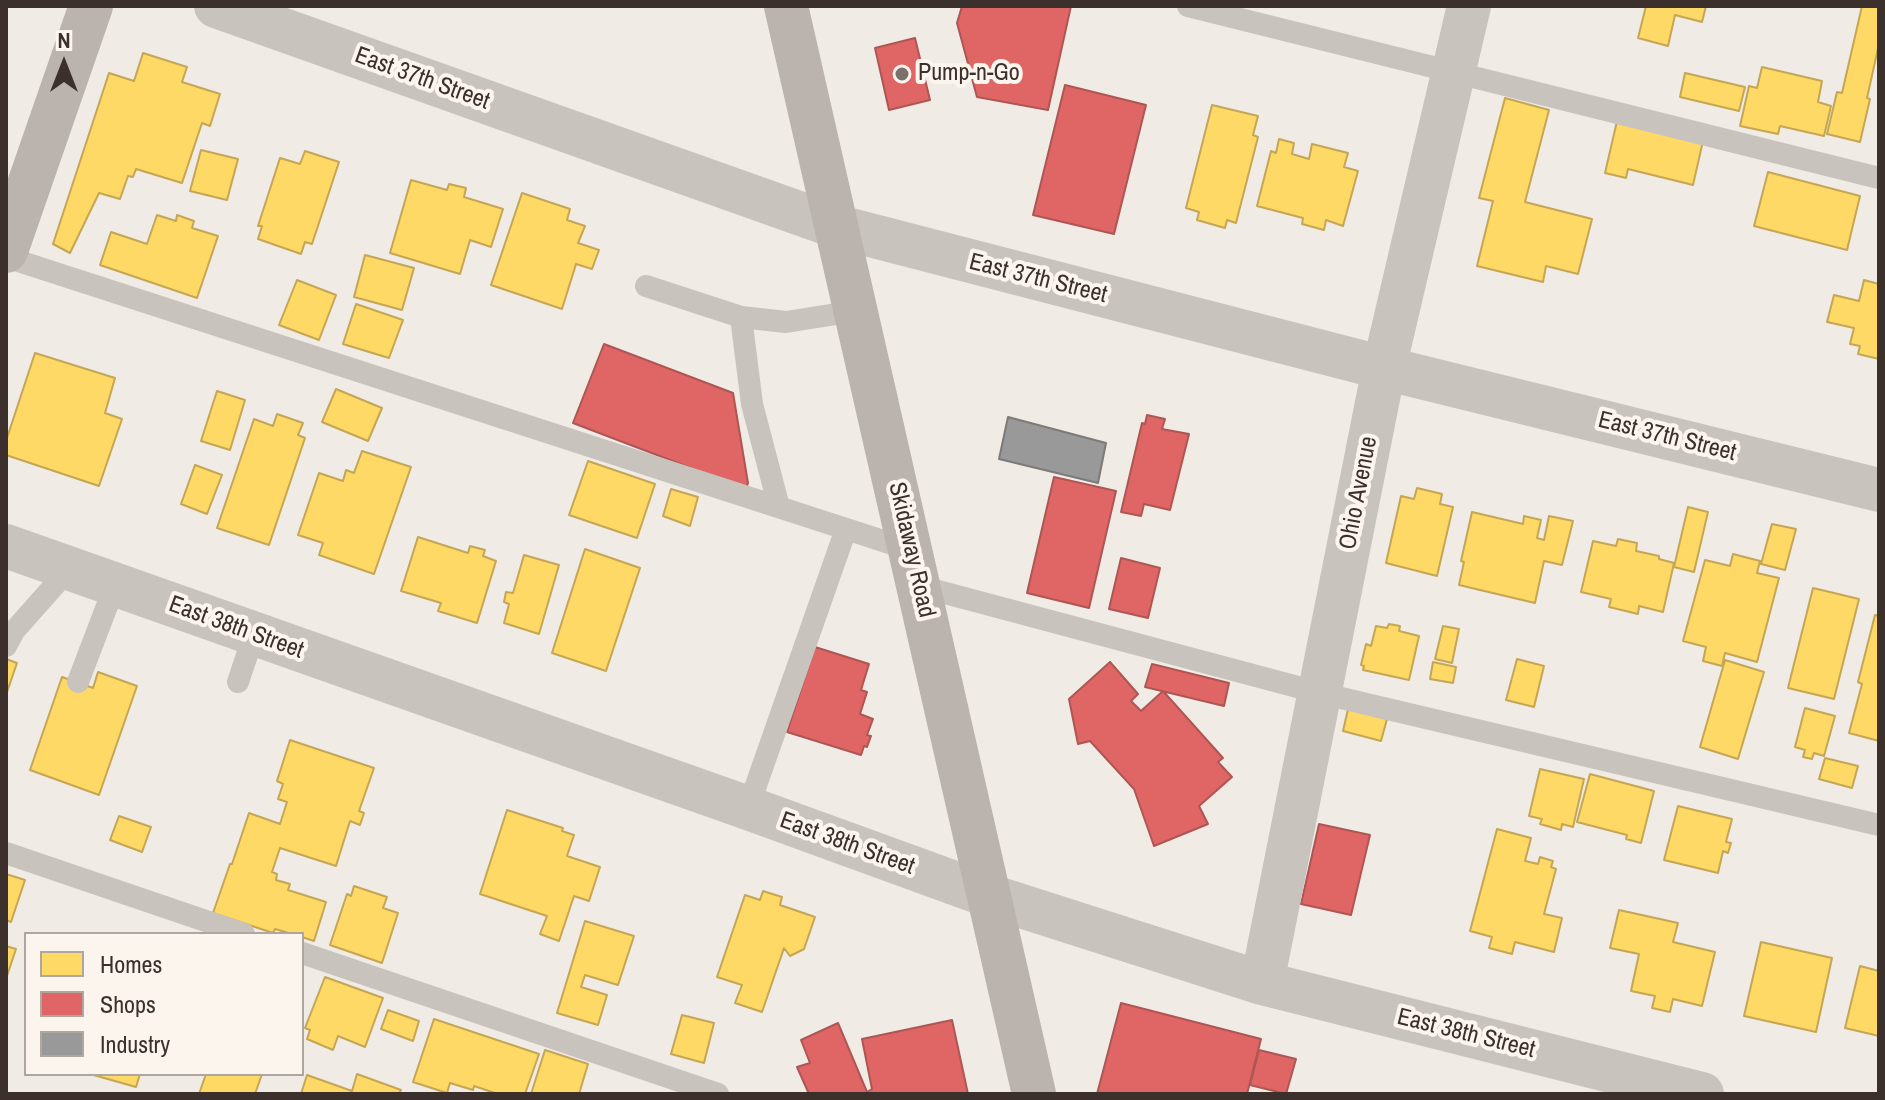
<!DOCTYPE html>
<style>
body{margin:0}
#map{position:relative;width:1885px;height:1100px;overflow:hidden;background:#f0ebe5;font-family:"Archivo Narrow",sans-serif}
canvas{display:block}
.frame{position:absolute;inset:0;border:8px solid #3b302b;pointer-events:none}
.legend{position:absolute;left:24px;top:932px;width:280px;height:144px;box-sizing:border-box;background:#fbf5ee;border:2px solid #aea6a0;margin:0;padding:10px 14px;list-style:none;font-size:24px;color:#3b302b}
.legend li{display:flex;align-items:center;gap:16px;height:40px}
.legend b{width:40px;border:2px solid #aea6a0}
.north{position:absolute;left:24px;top:24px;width:80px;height:80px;-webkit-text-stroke:6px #fbf5ee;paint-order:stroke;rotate:0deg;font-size:22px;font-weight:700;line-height:32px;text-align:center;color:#3b302b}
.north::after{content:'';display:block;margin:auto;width:28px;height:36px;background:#3b302b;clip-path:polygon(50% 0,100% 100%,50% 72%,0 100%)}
</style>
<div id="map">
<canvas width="1885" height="1100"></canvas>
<div class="frame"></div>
<ul class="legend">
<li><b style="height:22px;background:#ffd966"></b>Homes</li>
<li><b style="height:22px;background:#e06666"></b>Shops</li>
<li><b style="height:22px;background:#999"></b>Industry</li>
</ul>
<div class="north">N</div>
</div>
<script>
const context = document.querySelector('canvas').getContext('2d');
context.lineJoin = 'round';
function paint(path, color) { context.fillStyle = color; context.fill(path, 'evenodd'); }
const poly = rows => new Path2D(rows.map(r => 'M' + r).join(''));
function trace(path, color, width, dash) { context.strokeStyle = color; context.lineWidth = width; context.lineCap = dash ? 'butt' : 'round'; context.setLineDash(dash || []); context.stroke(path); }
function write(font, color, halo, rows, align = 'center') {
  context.font = font + ' "Archivo Narrow",sans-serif'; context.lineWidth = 8; context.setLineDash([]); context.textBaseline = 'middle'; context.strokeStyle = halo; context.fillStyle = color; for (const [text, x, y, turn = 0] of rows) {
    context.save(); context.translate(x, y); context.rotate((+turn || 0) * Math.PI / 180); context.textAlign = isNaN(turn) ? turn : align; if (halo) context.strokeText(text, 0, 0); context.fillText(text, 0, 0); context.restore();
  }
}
const homes = poly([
 [1646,6,1706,6,1702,22,1675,15,1668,46,1638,38,1646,6],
 [1862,6,1879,6,1879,44,1867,98,1870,99,1860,142,1827,134,1837,92,1842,93,1862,6],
 [143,53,187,67,182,82,220,94,210,126,202,123,182,183,136,169,133,177,128,176,120,199,99,193,70,253,53,244,109,73,134,81,143,53],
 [1762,67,1822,81,1818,102,1831,106,1824,136,1780,126,1778,134,1740,126,1749,86,1757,88,1762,67],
 [1685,73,1745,87,1739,111,1680,97,1685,73],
 [1505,98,1549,110,1525,202,1592,219,1578,274,1546,266,1543,282,1477,266,1493,201,1479,198,1505,98],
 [1212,105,1258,116,1253,135,1258,137,1236,223,1227,220,1225,228,1197,220,1199,212,1186,208,1212,105],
 [1617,121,1703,141,1693,185,1628,169,1626,178,1605,173,1617,121],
 [1279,139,1294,143,1292,154,1309,159,1312,144,1348,153,1344,167,1358,171,1343,226,1326,220,1324,230,1302,224,1303,218,1257,206,1271,151,1276,153,1279,139],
 [201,150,238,159,227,200,190,191,201,150],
 [305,151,339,162,312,244,305,242,301,254,258,239,262,226,258,226,280,158,300,164,305,151],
 [1768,172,1860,196,1847,250,1754,226,1768,172],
 [411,180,447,190,449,184,466,188,464,197,503,209,491,247,470,240,460,274,390,253,411,180],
 [522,193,570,209,567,220,585,226,578,243,599,250,592,269,576,264,562,309,491,285,522,193],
 [157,215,176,221,177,215,194,221,192,228,218,236,197,298,100,265,111,232,147,244,157,215],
 [365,255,414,268,402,310,354,297,365,255],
 [297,280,336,295,319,340,279,325,297,280],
 [1864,280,1879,284,1879,359,1858,354,1860,346,1850,344,1854,328,1827,322,1834,295,1859,301,1864,280],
 [356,304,403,320,389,358,343,344,356,304],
 [35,353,115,378,105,413,122,419,99,486,6,455,6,441,35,353],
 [336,389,382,408,368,441,322,422,336,389],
 [217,391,245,400,230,450,201,441,217,391],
 [277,414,303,423,298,435,305,438,269,545,217,528,254,419,273,426,277,414],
 [362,451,411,467,374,574,319,555,323,543,298,535,319,473,343,481,346,470,354,473,362,451],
 [588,461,655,484,637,538,569,515,588,461],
 [195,465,222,475,207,514,181,504,195,465],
 [1417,488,1442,494,1440,504,1453,507,1437,576,1386,563,1401,496,1414,499,1417,488],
 [671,489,698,497,690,526,663,516,671,489],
 [1688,507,1708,512,1694,572,1674,567,1688,507],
 [1472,512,1523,524,1524,516,1541,520,1537,538,1544,540,1549,516,1573,521,1562,565,1544,561,1535,603,1459,585,1464,562,1461,561,1472,512],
 [1772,524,1796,529,1785,570,1761,564,1772,524],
 [418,537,468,553,470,546,485,550,483,556,496,561,477,623,438,611,441,603,401,591,418,537],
 [1618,539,1637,543,1636,551,1659,556,1659,559,1674,563,1663,612,1639,606,1638,614,1609,607,1611,599,1581,592,1593,541,1616,546,1618,539],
 [585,549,640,568,606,671,552,653,585,549],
 [1733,554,1760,561,1757,573,1779,578,1757,662,1725,653,1722,666,1703,661,1706,647,1683,641,1705,560,1730,566,1733,554],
 [524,555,559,565,539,634,504,623,509,604,504,602,506,592,513,593,524,555],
 [1813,588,1859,599,1834,699,1788,688,1813,588],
 [1875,615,1879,616,1879,741,1849,733,1862,684,1858,682,1875,615],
 [1389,624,1400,626,1399,631,1419,636,1409,680,1363,670,1364,666,1361,665,1366,644,1371,646,1376,626,1387,628,1389,624],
 [1443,626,1459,629,1452,663,1435,659,1443,626],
 [6,659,17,663,6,695,6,659],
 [1517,659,1544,666,1534,707,1506,700,1517,659],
 [1725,660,1764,672,1738,759,1700,747,1725,660],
 [1433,662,1456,667,1453,683,1430,679,1433,662],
 [98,672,137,686,99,795,30,770,62,677,93,688,98,672],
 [1805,708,1835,716,1824,756,1814,753,1812,759,1803,757,1805,750,1795,747,1805,708],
 [1348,709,1387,719,1381,741,1343,731,1348,709],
 [290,740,374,768,359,811,364,813,360,825,350,821,336,866,280,848,272,872,277,874,276,880,290,884,288,890,326,902,314,941,302,937,302,934,292,934,275,929,273,933,213,913,230,864,232,864,249,813,280,824,287,802,278,799,283,784,277,781,290,740],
 [1825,758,1858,766,1852,788,1819,779,1825,758],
 [1540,769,1584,779,1573,827,1562,824,1561,830,1540,824,1542,819,1529,816,1540,769],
 [1590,774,1654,791,1641,843,1626,839,1627,835,1577,822,1590,774],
 [1678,806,1732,819,1726,842,1731,843,1728,853,1723,851,1718,873,1664,860,1678,806],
 [507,810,563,828,562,831,574,835,567,856,600,867,589,901,574,896,559,941,540,934,547,916,480,894,507,810],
 [119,816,151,827,142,852,110,840,119,816],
 [1497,829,1531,838,1525,861,1538,864,1540,857,1553,861,1551,867,1556,869,1544,914,1562,918,1554,952,1515,942,1512,954,1489,948,1492,937,1470,931,1497,829],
 [6,874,25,880,11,922,6,920,6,874],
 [354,886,387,897,383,908,398,913,382,963,330,945,347,894,351,896,354,886],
 [763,891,782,897,780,905,815,917,804,949,790,956,784,948,762,1012,735,1003,742,985,717,977,745,895,760,900,763,891],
 [1619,910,1678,923,1673,942,1715,952,1702,1006,1673,999,1670,1012,1652,1008,1655,996,1631,991,1639,954,1610,948,1619,910],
 [585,921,634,936,618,985,585,975,581,987,607,995,598,1025,557,1013,585,921],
 [1761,942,1832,958,1816,1032,1744,1016,1761,942],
 [6,946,16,949,6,979,6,946],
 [1860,966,1879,971,1879,1036,1845,1028,1860,966],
 [325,977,383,998,365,1047,338,1036,333,1050,307,1039,310,1030,305,1028,325,977],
 [388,1010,419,1021,413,1041,381,1029,388,1010],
 [682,1015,714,1023,704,1063,671,1054,682,1015],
 [434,1019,539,1054,525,1094,498,1094,474,1086,473,1090,450,1083,447,1093,413,1082,434,1019],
 [545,1050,588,1064,579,1094,531,1094,545,1050],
 [90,1074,140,1074,136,1087,90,1074],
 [206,1074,262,1074,255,1094,199,1094,206,1074],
 [357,1074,401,1090,399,1094,301,1094,307,1075,352,1091,357,1074]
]);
paint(homes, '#ffd966');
trace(homes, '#c4a654', 2);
const shops = poly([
 [962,6,1071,6,1048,110,977,97,957,23,962,6],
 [915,38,930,100,889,110,875,48,915,38],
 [1065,85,1146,105,1114,234,1033,215,1065,85],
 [604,344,733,393,748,483,746,489,573,423,604,344],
 [1147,415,1165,419,1162,429,1189,434,1170,510,1144,504,1141,516,1121,512,1142,423,1145,424,1147,415],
 [1054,477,1116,491,1089,608,1027,593,1054,477],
 [1121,558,1160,568,1148,618,1109,609,1121,558],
 [815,647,869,664,861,690,867,692,860,714,873,719,867,735,871,736,867,747,864,746,861,755,787,732,815,647],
 [1110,662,1138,694,1131,701,1141,711,1163,691,1223,758,1218,762,1232,777,1199,806,1208,824,1154,846,1134,789,1090,741,1078,744,1069,699,1110,662],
 [1152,664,1229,683,1224,706,1145,687,1152,664],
 [1319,824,1370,835,1351,915,1301,904,1319,824],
 [1121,1003,1261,1039,1247,1094,1097,1094,1121,1003],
 [952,1020,968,1094,809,1094,797,1067,810,1063,801,1040,838,1023,867,1092,872,1089,862,1039,952,1020],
 [1259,1050,1296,1059,1286,1094,1250,1085,1259,1050]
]);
paint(shops, '#e06666');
trace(shops, '#ae5654', 2);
const industry = poly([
 [1008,417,1106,443,1098,483,999,459,1008,417]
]);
paint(industry, '#999');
trace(industry, '#7d7a78', 2);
trace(poly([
 [1188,6,1879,178],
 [6,257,911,550],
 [646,286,741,317,786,322,855,311],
 [741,317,752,404,779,507],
 [919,586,1320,693,1879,825],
 [6,646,14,631,69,569],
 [78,682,115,585],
 [238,682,254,634],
 [748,808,846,529],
 [6,853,244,934],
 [302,953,718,1094]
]), '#c9c3be', 22);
trace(poly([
 [216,6,835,226,1384,368,1879,490],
 [6,546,748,808,990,896,1262,983,1702,1094],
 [1262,983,1384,368,1469,6]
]), '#c9c3be', 44);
trace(poly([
 [786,6,1034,1094],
 [6,251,91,6]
]), '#bab3ae', 44);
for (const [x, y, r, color] of [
 [902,74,8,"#7a716c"]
]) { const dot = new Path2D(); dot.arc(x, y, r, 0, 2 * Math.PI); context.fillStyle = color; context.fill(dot); trace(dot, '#fbf5ee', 3); }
write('24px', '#3b302b', '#fbf5ee', [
 ["Pump-n-Go",918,74]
], 'left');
write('24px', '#3b302b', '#fbf5ee', [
 ["East 37th Street",422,79,20],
 ["East 37th Street",1038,279,14],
 ["East 37th Street",1667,437,14],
 ["Ohio Avenue",1359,493,-79],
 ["Skidaway Road",911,550,77],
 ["East 38th Street",236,628,20],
 ["East 38th Street",847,844,20],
 ["East 38th Street",1466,1034,14]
]);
</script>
